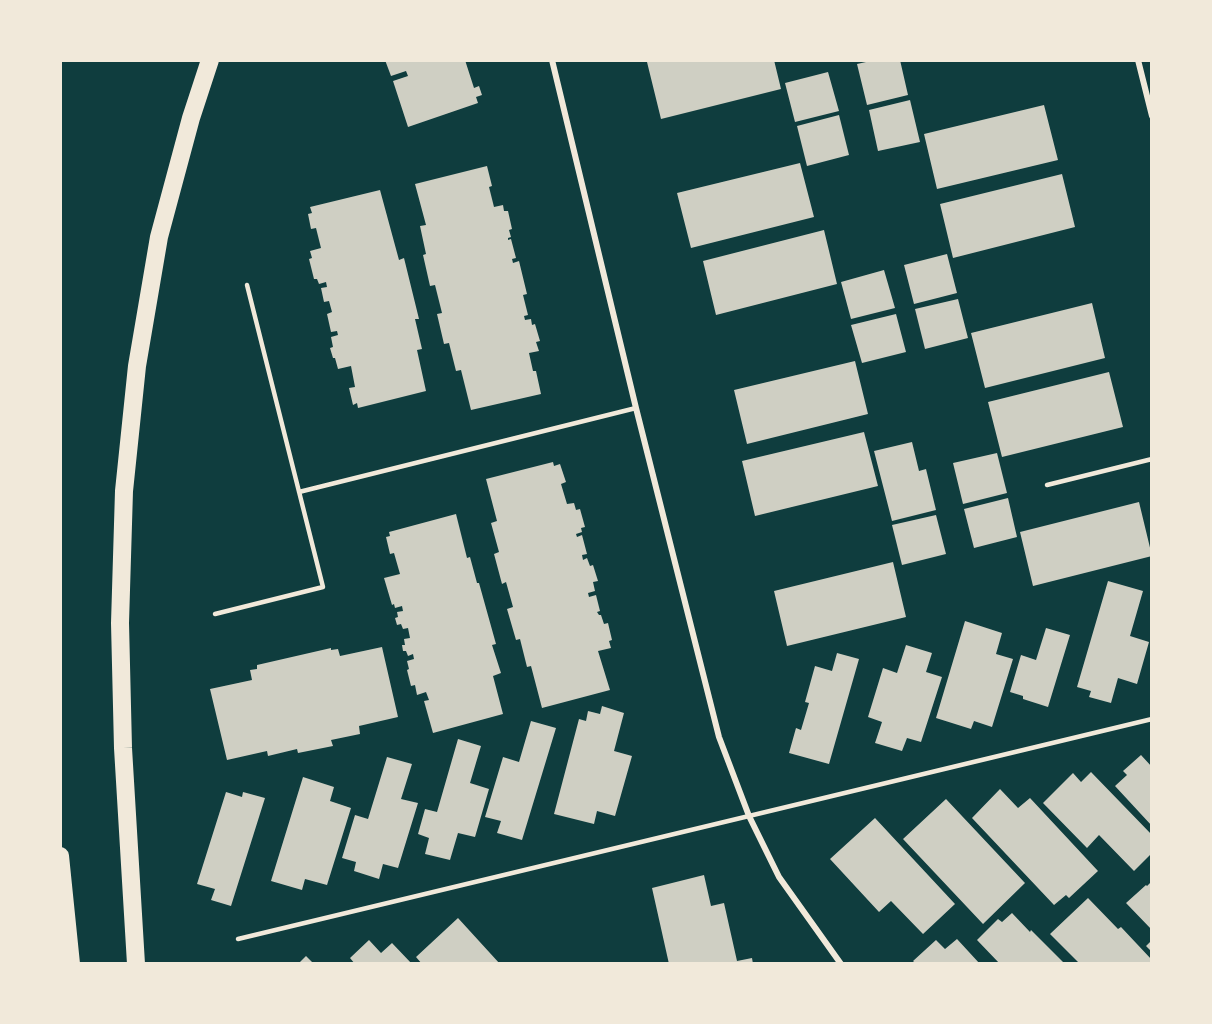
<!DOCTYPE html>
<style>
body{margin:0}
#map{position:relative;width:1212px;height:1024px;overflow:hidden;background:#0f3d3e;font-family:"Sofia Sans Condensed",sans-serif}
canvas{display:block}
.frame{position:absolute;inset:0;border:62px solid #f1e9da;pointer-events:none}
</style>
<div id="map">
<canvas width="1212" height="1024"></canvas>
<div class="frame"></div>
</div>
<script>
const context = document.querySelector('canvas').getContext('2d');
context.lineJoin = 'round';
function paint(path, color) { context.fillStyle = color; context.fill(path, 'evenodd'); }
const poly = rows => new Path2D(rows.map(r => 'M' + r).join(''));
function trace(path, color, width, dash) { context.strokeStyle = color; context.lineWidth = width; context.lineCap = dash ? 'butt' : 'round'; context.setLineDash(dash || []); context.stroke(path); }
paint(poly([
 [385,60,465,60,474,88,479,86,482,95,476,97,478,103,408,127,393,81,408,76,406,71,391,76],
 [657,60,774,60,781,89,661,119,647,62],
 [875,60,900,60,908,95,867,105,857,64],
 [828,72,839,111,795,122,785,83],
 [910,100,920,142,878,151,869,110],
 [1044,105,1058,160,937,189,924,134],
 [839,115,849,155,807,166,797,126],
 [800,163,814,217,691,248,677,193],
 [487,166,492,186,489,187,494,207,503,205,504,211,508,211,512,229,509,230,511,237,508,238,508,240,511,239,516,258,512,259,513,263,519,261,527,294,523,295,528,315,524,316,525,320,531,319,532,325,535,324,540,341,536,342,539,351,529,353,533,371,536,371,541,394,471,410,461,370,456,371,449,343,444,344,437,314,442,313,435,285,430,286,423,255,426,254,420,226,426,225,415,184],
 [1062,174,1075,227,953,258,940,204],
 [380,190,399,260,404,258,419,319,415,319,422,349,417,350,426,391,358,408,357,403,353,405,349,388,355,387,351,366,338,369,335,358,333,358,330,348,333,347,331,337,338,335,337,331,331,332,327,314,332,312,329,301,324,302,321,288,327,287,326,282,319,284,317,279,314,279,309,259,312,258,310,251,321,248,316,228,311,229,308,214,312,213,310,207],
 [824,230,837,284,716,315,703,261],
 [947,254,957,293,914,304,904,265],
 [884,270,895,308,851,319,841,282],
 [958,299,968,338,925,349,915,309],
 [1092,303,1105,358,985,388,971,333],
 [896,314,906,352,862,363,851,325],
 [855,361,868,414,747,444,734,390],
 [1109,372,1123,427,1002,457,988,402],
 [864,432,878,486,755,516,742,461],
 [912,442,919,471,926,469,936,510,892,521,874,451],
 [997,453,1007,493,963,504,953,463],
 [553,462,554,466,560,464,566,482,561,484,567,504,574,503,576,510,580,509,585,527,581,528,582,532,576,534,577,537,582,535,587,554,582,555,583,560,587,558,590,566,593,565,598,581,593,582,595,591,588,593,589,597,596,595,600,611,597,612,599,615,601,615,604,624,608,623,612,640,609,641,611,648,598,651,610,690,542,708,531,666,527,667,520,639,516,640,507,609,513,607,506,582,502,584,494,554,499,552,491,523,497,521,486,479],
 [1008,498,1017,537,974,548,964,509],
 [1139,502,1152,556,1033,586,1020,532],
 [456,514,467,558,470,557,477,583,479,583,496,644,492,645,501,673,493,676,503,714,433,733,424,701,429,700,426,692,417,695,415,685,411,686,407,670,409,669,407,661,414,659,413,654,408,656,406,651,403,651,402,645,405,645,404,639,410,638,408,628,403,629,401,624,397,625,395,618,398,617,397,612,403,611,402,606,395,608,394,604,392,605,384,578,400,574,394,553,390,554,386,537,390,536,389,532],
 [936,515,946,554,902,565,892,525],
 [893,562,906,617,787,646,774,591],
 [1108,581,1143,591,1130,636,1149,642,1137,684,1118,678,1111,703,1089,697,1091,691,1077,687],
 [965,621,1002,633,996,654,1013,659,992,727,974,721,971,729,936,718],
 [1046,628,1070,635,1048,707,1023,699,1023,696,1010,692,1021,655,1036,660],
 [906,645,932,653,926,672,942,677,921,742,907,738,902,751,875,743,882,722,868,717,883,668,897,673],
 [382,647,398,717,359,726,360,734,331,740,333,746,298,753,297,749,268,756,267,751,227,760,210,689,252,680,250,670,257,669,257,665,331,648,331,650,338,649,340,656],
 [837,653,859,659,829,764,789,753,796,728,801,730,809,703,805,702,815,666,832,671],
 [602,706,624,713,614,751,632,756,615,816,597,811,594,824,554,814,579,719,586,721,588,711,600,714],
 [531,721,556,728,522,840,497,833,501,821,485,817,503,757,519,762],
 [458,739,481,746,470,783,489,789,475,837,458,833,450,860,425,854,429,838,418,834,425,809,437,812],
 [1141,755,1152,767,1152,826,1115,786,1127,775,1123,771],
 [387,757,412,764,401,799,418,803,398,868,383,864,379,879,354,871,356,862,342,858,355,815,368,819],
 [1091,772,1152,835,1152,853,1134,871,1099,835,1087,848,1043,803,1073,773,1081,782],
 [303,777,334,787,330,801,351,808,327,885,305,879,302,890,271,881],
 [1000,789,1018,808,1030,798,1098,871,1069,898,1066,895,1054,905,972,818],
 [226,792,242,797,243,792,265,798,231,906,211,900,215,889,197,884],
 [946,799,1025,883,983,924,903,839],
 [875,818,955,904,923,934,891,901,879,912,830,859],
 [704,875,711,906,724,903,737,961,752,958,753,964,669,964,652,888],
 [1152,881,1152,930,1126,903,1146,885,1147,886],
 [1088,898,1118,929,1121,927,1152,960,1152,964,1080,964,1050,934],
 [1012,913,1030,932,1031,930,1065,964,1000,964,977,940,998,919,1002,922],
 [458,918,500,964,422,964,416,957],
 [957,939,980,964,916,964,913,961,936,940,945,949],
 [369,940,381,953,392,943,412,964,355,964,350,958],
 [1152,940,1152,952,1146,946],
 [306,956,314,964,298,964]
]), '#cfcfc3');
trace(poly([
 [1047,485,1152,459],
 [299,492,636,408],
 [215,614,323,587,247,285],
 [238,939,1152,719]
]), '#f1e9da', 4.5);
trace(poly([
 [552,60,636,408,719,737,749,816,779,877,841,964],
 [1138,60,1152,116]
]), '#f1e9da', 6);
trace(poly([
 [60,856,71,964],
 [136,964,123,748,120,623,124,491,137,366,159,237,191,118,210,60]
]), '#f1e9da', 18);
</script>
